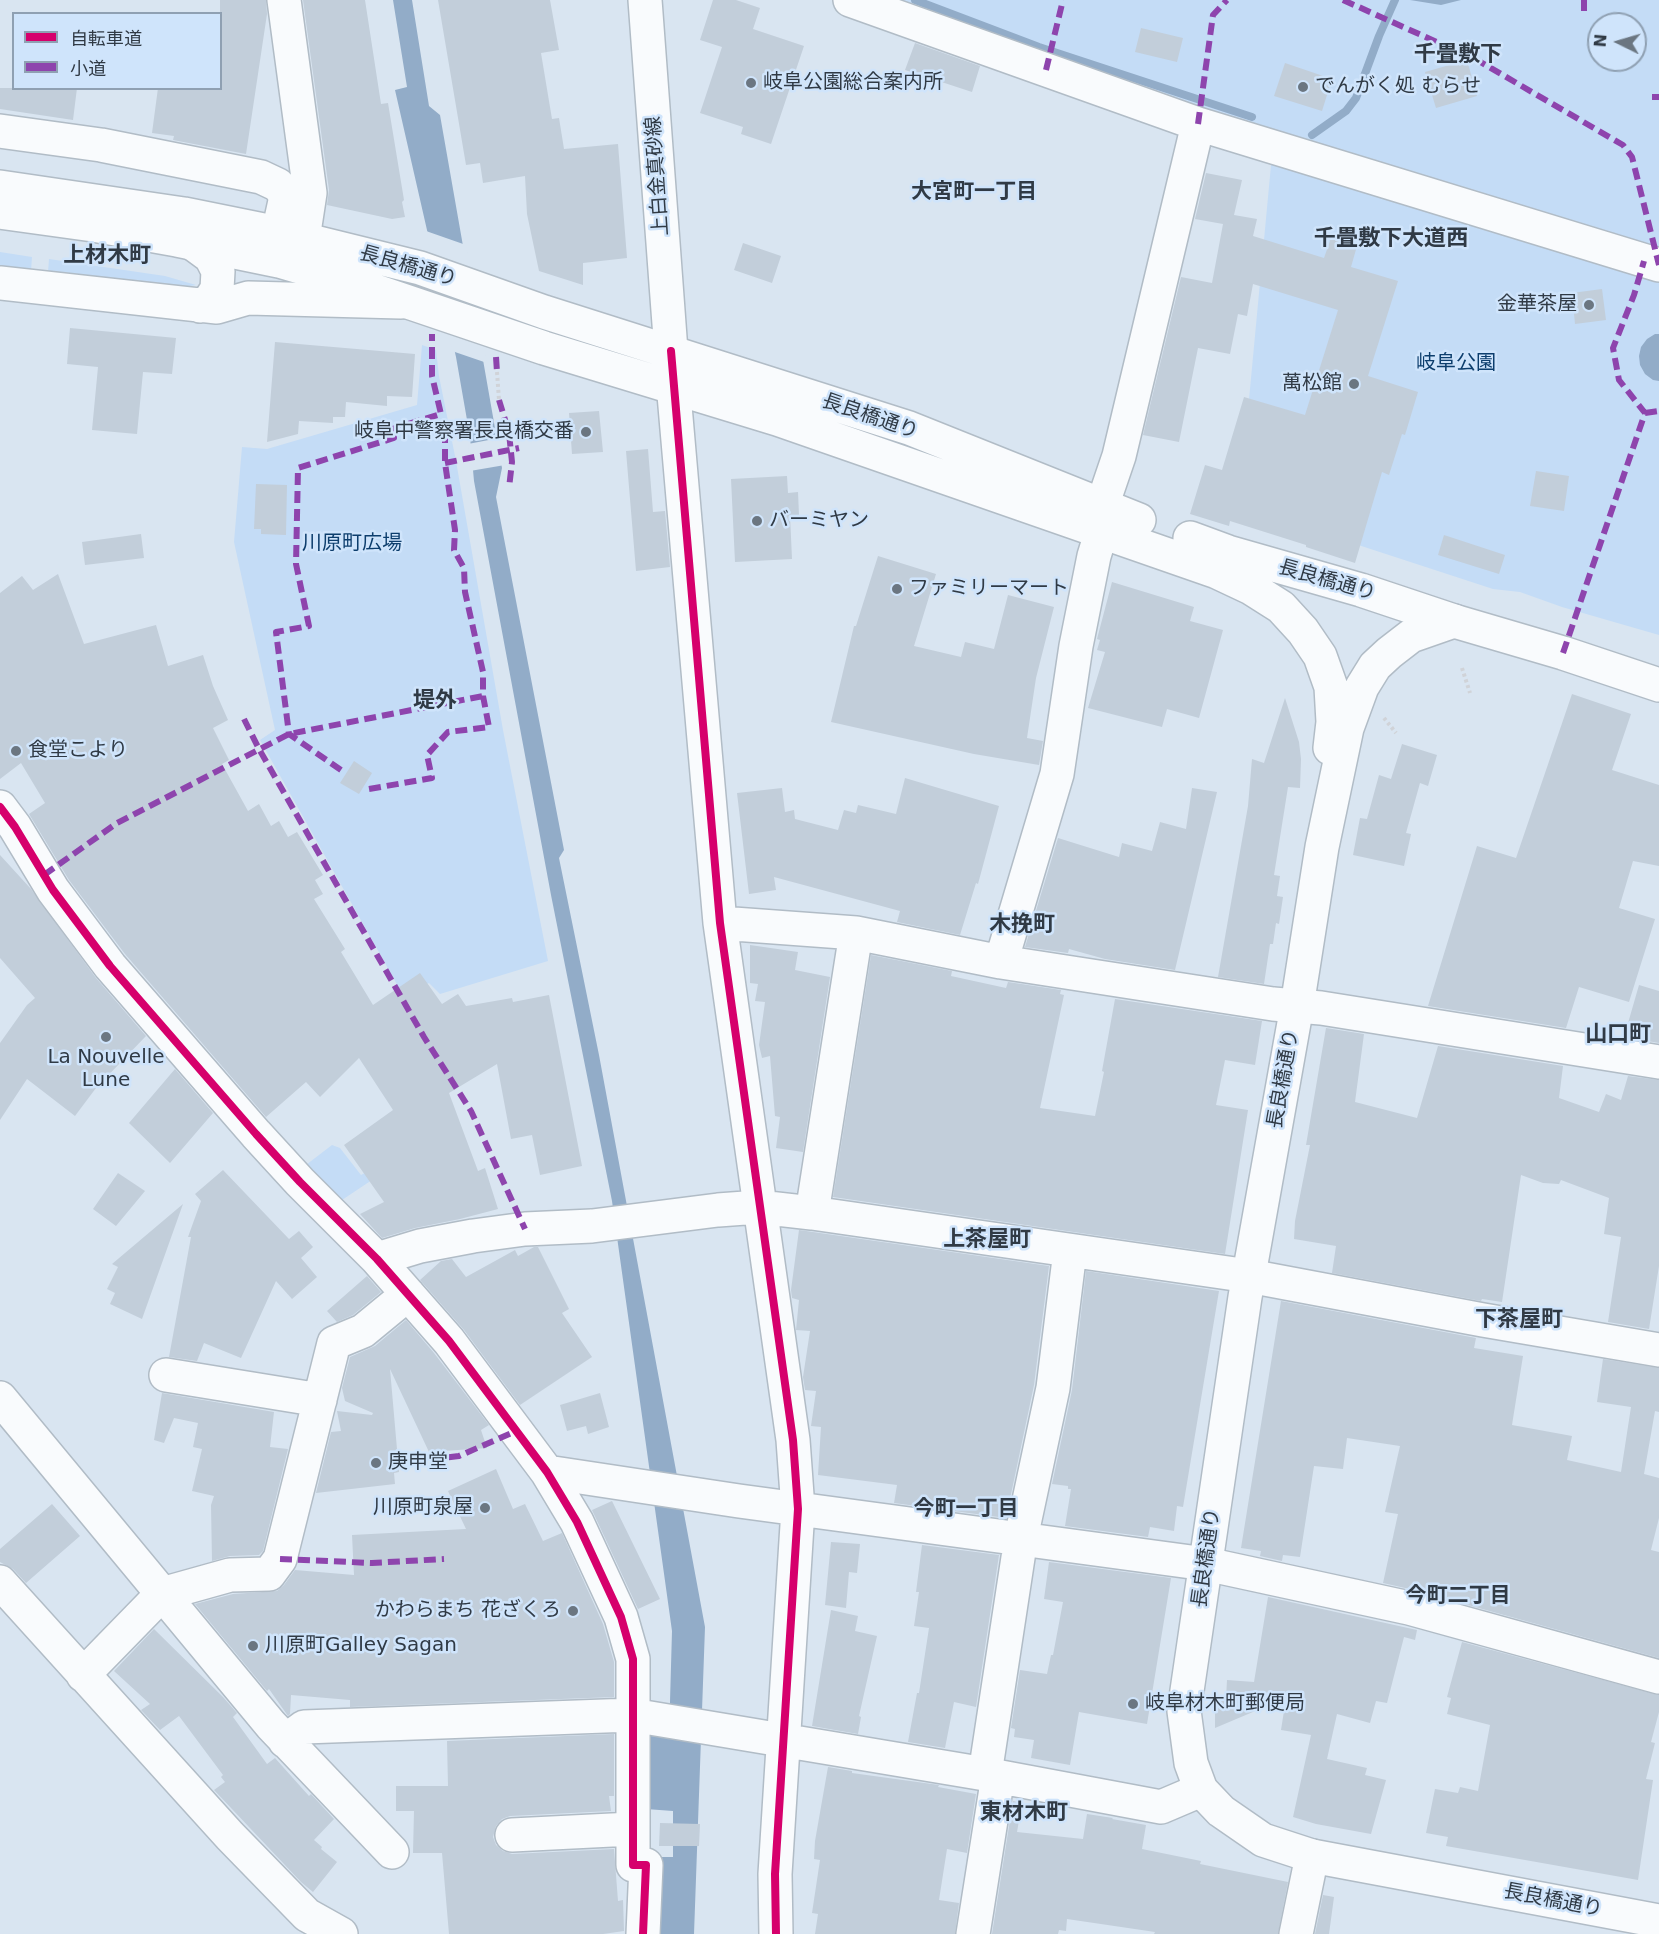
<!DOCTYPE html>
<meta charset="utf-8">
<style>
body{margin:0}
#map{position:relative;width:1659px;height:1934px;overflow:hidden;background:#d9e5f1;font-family:"DejaVu Sans","Noto Sans JP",sans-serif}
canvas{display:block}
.legend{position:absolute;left:12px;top:12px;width:210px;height:78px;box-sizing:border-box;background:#cfe4fb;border:2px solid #8fa0b2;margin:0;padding:8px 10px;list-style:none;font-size:18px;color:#303a45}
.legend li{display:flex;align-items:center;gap:12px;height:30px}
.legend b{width:30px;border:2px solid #8fa0b2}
.north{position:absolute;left:1587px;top:12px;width:60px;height:60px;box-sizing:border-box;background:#cfe4fb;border:2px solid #8fa0b2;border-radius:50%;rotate:275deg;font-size:16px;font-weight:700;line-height:24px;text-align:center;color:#303a45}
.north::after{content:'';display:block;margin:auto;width:21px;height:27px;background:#6b7681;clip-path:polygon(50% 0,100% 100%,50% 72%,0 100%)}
</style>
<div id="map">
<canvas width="1659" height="1934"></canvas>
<ul class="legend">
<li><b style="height:8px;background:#d6006c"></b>自転車道</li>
<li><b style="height:8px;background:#8e44ad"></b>小道</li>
</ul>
<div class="north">N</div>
</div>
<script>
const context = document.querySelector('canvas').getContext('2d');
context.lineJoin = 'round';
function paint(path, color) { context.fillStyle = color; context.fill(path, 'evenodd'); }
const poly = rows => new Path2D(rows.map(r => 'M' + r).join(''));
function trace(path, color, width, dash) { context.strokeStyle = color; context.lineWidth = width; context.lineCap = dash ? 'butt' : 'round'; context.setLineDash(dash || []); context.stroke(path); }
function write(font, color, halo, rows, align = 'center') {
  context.font = font + ' "DejaVu Sans","Noto Sans JP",sans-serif'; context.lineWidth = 5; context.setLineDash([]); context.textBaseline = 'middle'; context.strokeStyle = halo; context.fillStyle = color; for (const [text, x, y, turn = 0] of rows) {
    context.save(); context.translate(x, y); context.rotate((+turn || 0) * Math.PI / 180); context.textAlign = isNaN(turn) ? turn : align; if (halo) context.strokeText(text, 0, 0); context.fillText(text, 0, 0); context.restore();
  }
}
paint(poly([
 [855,0,1659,0,1659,635,1562,607,1520,592,1493,589,1239,506,1273,144],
 [1599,24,1635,24,1635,60,1599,60],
 [0,252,32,257,31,271,0,267],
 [49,259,165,276,196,285,185,287,48,272],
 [422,345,436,350,439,376,456,461,503,730,548,961,440,994,429,983,404,997,260,740,275,730,234,542,242,447,267,449,417,405],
 [332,1145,340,1148,361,1175,372,1169,378,1176,339,1202,302,1168]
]), '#c4dcf6');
paint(poly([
 [393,0,412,0,429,106,440,115,502,468,496,497,564,850,559,858,599,1055,705,1627,694,1934,651,1934,653,1857,673,1857,673,1811,646,1809,651,1736,669,1737,672,1631,612,1201,551,895,474,481,470,437,456,357,395,90,407,87],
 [1410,0,1461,0,1441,5],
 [1655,334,1659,334,1659,381,1653,380,1645,374,1640,365,1639,356,1641,347,1647,339]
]), '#92acc8');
paint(poly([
 [426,231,466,245,487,363,452,351],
 [499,438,505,465,470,471,468,444]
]), '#d9e5f1');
trace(poly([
 [915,0,1039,47,1252,117],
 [1312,135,1346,111,1356,98,1379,36,1395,0]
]), '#92acc8', 8);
paint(poly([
 [220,0,266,0,267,14,246,154,173,140,174,136,152,133,158,88,220,88],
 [303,0,365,0,381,104,388,103,404,200,402,202,405,217,392,219,327,205,329,190],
 [438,0,550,0,559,50,541,53,552,119,559,118,564,149,618,144,627,258,583,263,583,285,539,271,527,214,525,176,483,183,480,163,466,165],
 [713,0,736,0,760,8,753,29,804,46,771,144,741,134,743,127,700,113,722,47,700,40],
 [1141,28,1183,38,1177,62,1135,52],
 [915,43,980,66,972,92,905,70],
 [1467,60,1477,96,1436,108,1425,72],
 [1285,63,1332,79,1322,111,1274,96],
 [0,88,77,88,73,120,0,109],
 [1206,173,1242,180,1234,215,1257,219,1253,236,1324,258,1331,238,1357,246,1351,267,1398,281,1368,376,1418,392,1405,435,1402,434,1389,475,1382,472,1355,563,1306,547,1306,545,1230,521,1229,526,1190,514,1205,465,1222,470,1244,397,1305,415,1338,310,1253,284,1247,316,1238,314,1230,354,1198,348,1179,442,1143,435,1181,277,1212,283,1223,224,1195,219],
 [743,243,781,256,772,283,734,270],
 [1602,289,1606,320,1575,324,1572,293],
 [70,328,176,338,172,374,143,372,137,434,92,430,98,367,67,364],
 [275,342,415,354,412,397,387,396,387,406,346,402,345,417,333,417,333,423,299,421,298,434,267,442],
 [599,411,603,452,572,454,569,413],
 [648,449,653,512,665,511,670,567,636,571,626,451],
 [1536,471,1569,476,1564,511,1530,506],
 [787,476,788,493,798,492,799,515,790,515,792,559,735,562,731,479],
 [256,484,287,485,286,535,261,534,261,529,254,529],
 [141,534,144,558,85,565,82,542],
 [1444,535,1505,555,1499,574,1438,555],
 [878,556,936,574,914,646,961,657,965,642,994,649,1008,595,1054,607,1036,678,1027,738,1043,741,1039,765,974,754,831,722,854,626,856,626],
 [58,574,84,644,156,625,168,666,203,655,213,686,228,720,213,728,229,760,222,764,248,811,259,804,271,826,279,821,288,837,297,832,323,875,315,880,323,894,314,899,345,949,341,952,373,1005,420,973,442,1004,458,994,466,1006,512,998,513,1002,549,995,582,1166,540,1175,532,1135,511,1139,497,1064,449,1093,478,1171,485,1168,498,1209,460,1219,415,1228,382,1238,360,1214,384,1202,344,1145,393,1110,359,1058,320,1097,306,1082,266,1117,125,954,69,880,29,814,45,803,21,763,0,779,0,593,22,576,33,590],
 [1112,582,1194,607,1190,621,1223,630,1199,718,1167,709,1162,727,1088,708,1105,652,1097,650,1100,640,1097,639],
 [1572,694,1631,714,1612,770,1659,785,1659,866,1633,861,1619,908,1655,919,1629,1002,1579,987,1566,1028,1428,1006,1477,846,1516,858],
 [1285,698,1299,742,1301,759,1300,788,1288,787,1274,875,1280,876,1277,896,1283,897,1279,924,1276,923,1273,944,1270,944,1264,984,1218,977,1248,806,1252,759,1264,763],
 [1402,744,1437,755,1428,786,1420,783,1406,833,1411,834,1404,866,1353,855,1360,818,1367,819,1379,775,1391,779],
 [354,761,372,773,359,794,340,783],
 [905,778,999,806,978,884,976,883,960,935,897,922,900,911,774,877,776,890,749,894,737,793,782,788,785,812,794,810,795,819,838,830,844,810,856,813,858,805,896,814],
 [1192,788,1217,792,1175,970,1105,959,1069,949,1068,953,1025,947,1058,838,1119,857,1122,843,1152,851,1160,822,1186,829],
 [0,855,31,889,96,978,146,1036,96,1088,75,1116,27,1079,0,1120,0,1043,27,1005,35,998,0,958],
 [750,945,798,952,795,970,830,977,803,1152,776,1148,780,1117,775,1116,770,1056,762,1058,759,1045,765,1002,755,1001,758,984,750,983],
 [871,955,952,971,951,976,1006,988,1008,982,1061,990,1060,994,1064,995,1040,1108,1095,1116,1104,1072,1102,1071,1115,999,1262,1021,1255,1065,1225,1060,1216,1105,1248,1110,1225,1254,833,1197],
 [1639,985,1659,991,1659,1043,1624,1037],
 [1326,1028,1364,1034,1355,1102,1417,1118,1438,1046,1563,1066,1559,1098,1599,1112,1606,1094,1621,1100,1628,1076,1659,1080,1659,1266,1649,1329,1608,1322,1621,1237,1604,1234,1609,1198,1561,1180,1559,1184,1543,1183,1521,1175,1502,1302,1482,1299,1481,1301,1332,1273,1336,1246,1294,1239,1295,1221,1310,1145,1306,1145],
 [175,1069,213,1113,170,1163,129,1123],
 [223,1170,289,1239,299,1231,313,1247,301,1258,317,1277,292,1299,276,1281,241,1358,204,1343,197,1361,169,1357,191,1237,188,1237,201,1201,195,1194],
 [118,1173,145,1191,116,1226,93,1209],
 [183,1204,142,1319,110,1304,115,1293,107,1289,118,1267,112,1264],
 [799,1230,1049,1266,1034,1385,1006,1518,894,1503,897,1485,818,1475,821,1427,811,1426,816,1391,805,1390,803,1377,810,1331,796,1330,799,1300,792,1298,791,1290],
 [534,1247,538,1247,569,1309,562,1313,592,1357,520,1405,464,1330,420,1280,441,1261,452,1259,466,1277,515,1250,518,1256],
 [1086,1271,1219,1291,1183,1507,1177,1506,1174,1531,1150,1527,1148,1537,1065,1526,1071,1489,1068,1489,1068,1486,1052,1484,1072,1390],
 [367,1276,381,1292,353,1315,337,1322,327,1311],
 [1281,1301,1476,1338,1474,1348,1523,1356,1512,1425,1572,1436,1567,1460,1621,1472,1631,1407,1597,1402,1603,1359,1659,1368,1659,1412,1655,1411,1644,1474,1659,1478,1659,1518,1651,1550,1659,1552,1659,1658,1414,1590,1383,1583,1398,1514,1385,1512,1400,1446,1347,1438,1343,1469,1314,1466,1300,1557,1283,1555,1282,1561,1260,1556,1261,1551,1241,1548],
 [406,1320,434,1353,489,1425,481,1430,487,1448,429,1452,390,1369,399,1472,394,1473,395,1484,316,1493,331,1432,341,1431,337,1411,372,1415,373,1413,345,1401,342,1388,350,1357,375,1346],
 [162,1393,274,1412,270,1447,288,1449,263,1551,259,1555,230,1556,212,1561,211,1505,214,1496,192,1491,202,1449,193,1447,198,1423,174,1418,164,1443,154,1440],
 [600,1393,609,1427,588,1434,586,1426,567,1431,560,1405],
 [496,1469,513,1509,525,1504,543,1541,562,1533,603,1624,614,1662,614,1697,350,1707,350,1700,291,1695,290,1714,288,1716,269,1689,267,1691,195,1604,233,1594,277,1591,284,1585,295,1570,354,1575,352,1535,466,1529,448,1491],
 [612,1501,660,1599,638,1609,592,1510],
 [52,1504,80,1536,26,1583,13,1569,0,1562,0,1549],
 [831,1542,860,1544,857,1573,849,1572,846,1608,825,1605],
 [922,1545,999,1555,976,1707,954,1702,945,1748,908,1742,917,1693,919,1693,929,1628,914,1626,919,1592,916,1592],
 [1049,1562,1171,1578,1147,1724,1079,1712,1070,1765,1031,1758,1034,1740,1014,1737,1015,1729,1011,1728,1020,1670,1047,1674,1051,1655,1053,1655,1063,1602,1044,1599],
 [1268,1597,1417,1630,1415,1640,1404,1637,1387,1703,1376,1701,1370,1723,1337,1714,1327,1759,1367,1768,1365,1775,1386,1780,1371,1834,1316,1824,1293,1817,1311,1735,1281,1730,1286,1698,1215,1728,1215,1699,1226,1699,1227,1680,1254,1682],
 [831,1610,858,1616,855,1631,877,1636,859,1716,861,1717,858,1734,812,1726],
 [154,1629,223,1697,237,1713,233,1717,267,1764,275,1758,309,1796,311,1794,334,1819,314,1840,322,1847,321,1849,337,1862,313,1892,301,1882,214,1790,225,1782,221,1777,223,1775,179,1716,160,1730,141,1710,150,1704,114,1671],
 [1462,1642,1659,1695,1659,1712,1651,1742,1655,1743,1646,1779,1653,1780,1638,1880,1446,1846,1448,1837,1426,1833,1435,1789,1458,1793,1460,1787,1478,1791,1490,1725,1447,1714,1451,1698,1447,1697],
 [614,1734,614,1796,609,1796,611,1811,510,1816,502,1819,496,1826,493,1837,496,1845,503,1851,512,1854,614,1849,618,1901,623,1900,624,1931,603,1934,449,1934,442,1853,413,1853,414,1811,396,1811,396,1786,448,1786,447,1741],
 [828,1767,852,1771,852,1773,939,1785,938,1787,976,1794,967,1853,947,1849,939,1900,959,1903,955,1934,815,1934,818,1914,812,1913,820,1860,814,1859,815,1841],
 [1013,1801,1022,1803,1017,1832,1083,1839,1087,1814,1113,1818,1112,1819,1146,1825,1142,1849,1201,1861,1200,1864,1288,1882,1278,1934,1154,1934,1155,1932,1067,1919,1066,1931,1059,1930,1058,1934,992,1934],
 [660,1823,700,1824,699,1846,659,1846],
 [1323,1895,1334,1897,1329,1934,1315,1934]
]), '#c2ceda');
const minor = poly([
 [284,0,310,193,303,239],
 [850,0,1198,124,1659,265],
 [0,131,101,145,261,177,278,185,284,193,285,201,278,233],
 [192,243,211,257,218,271,217,289,210,300,200,306],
 [0,283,217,307,248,298,401,302],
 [671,360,720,923,793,1440,798,1509,775,1874,776,1934],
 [1102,506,1119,456,1198,124],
 [1454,621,1563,653,1659,685],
 [0,807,15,827,53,890,110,966,256,1134,300,1182,377,1259,449,1341,547,1472,577,1522,621,1617,633,1659,633,1865,646,1865,643,1934],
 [720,923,856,933,1001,962,1273,1004,1321,1008,1659,1062],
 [1001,962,1057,774,1076,646,1094,556,1102,530],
 [812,1213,856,933],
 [377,1259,420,1246,473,1236,525,1229,592,1226,718,1210,759,1207,812,1213,1249,1276,1483,1320,1659,1350],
 [166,1375,320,1400],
 [0,1398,271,1725,392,1852],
 [547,1472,739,1501,1206,1564,1409,1608,1659,1677],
 [0,1582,230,1836,307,1915,341,1934],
 [83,1675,162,1594,230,1575,269,1574,280,1559,334,1343,363,1331,408,1294],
 [285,1741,304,1727,632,1715,985,1774,1161,1807,1201,1790],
 [985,1774,1021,1538,1053,1388,1070,1251],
 [512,1835,632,1829],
 [973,1934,998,1776],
 [1296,1934,1312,1856]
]);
const major = poly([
 [645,0,671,351]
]);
const highway = poly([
 [0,187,184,214,278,233,420,268,544,312,909,428,1139,520],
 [0,212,93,225,177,240,279,261,337,278,544,348,777,419,1217,572,1251,588,1281,607,1303,631,1320,656,1331,687,1333,722,1330,748],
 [1190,538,1228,552,1361,590,1454,621],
 [1454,621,1411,636,1389,653,1375,666,1362,687,1347,728,1322,847,1297,1006,1245,1297,1184,1711,1191,1763,1201,1790,1221,1811,1263,1840,1312,1856,1659,1921]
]);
trace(minor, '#b1bcc6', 36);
trace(major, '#b1bcc6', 36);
trace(highway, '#b1bcc6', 36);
trace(poly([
 [497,372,499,400],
 [443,420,445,433],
 [1462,668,1470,693],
 [1384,718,1396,733]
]), '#d0d3d8', 4, [3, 3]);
trace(minor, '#f9fbfd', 33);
trace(major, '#f9fbfd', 33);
trace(highway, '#f9fbfd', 33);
trace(poly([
 [1343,0,1477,60,1623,145,1632,157,1659,265],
 [1584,0,1584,11],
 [1046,70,1063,0],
 [1652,97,1659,97],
 [1198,124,1213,15,1227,0],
 [496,357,497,372],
 [499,400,509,433,512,462,509,488],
 [1645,413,1659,411],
 [445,463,519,448],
 [1563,653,1645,413,1619,380,1613,348,1634,295,1644,261],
 [244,719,259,749,424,1037,471,1111,525,1229],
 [341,770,289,734,276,632,309,626,296,564,298,468,394,438,392,429,441,414,432,376,432,334],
 [369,789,432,778,427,755,448,732,489,727,483,696,483,672,465,592,464,568,454,550,455,530,445,463,445,433],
 [44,875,117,823,289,734,483,696],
 [413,1462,459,1456,516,1431],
 [280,1559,372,1563,444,1559]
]), '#8e44ad', 6, [12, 6]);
trace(poly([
 [671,351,720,923,793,1440,798,1509,775,1874,776,1934],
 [0,807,15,827,53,890,110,966,256,1134,300,1182,377,1259,449,1341,547,1472,577,1522,621,1617,633,1659,633,1865,646,1865,643,1934]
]), '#d6006c', 8);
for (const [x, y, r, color] of [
 [751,83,6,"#6b7681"],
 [1303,87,6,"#6b7681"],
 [1589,305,6,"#6b7681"],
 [1354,384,6,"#6b7681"],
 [586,432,6,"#6b7681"],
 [757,521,6,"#6b7681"],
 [897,589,6,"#6b7681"],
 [16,751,6,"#6b7681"],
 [106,1037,6,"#6b7681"],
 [376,1463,6,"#6b7681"],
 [485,1508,6,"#6b7681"],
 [573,1611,6,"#6b7681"],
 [253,1646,6,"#6b7681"],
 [1133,1704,6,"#6b7681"]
]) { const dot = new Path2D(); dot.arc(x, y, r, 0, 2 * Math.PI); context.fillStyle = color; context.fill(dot); trace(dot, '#cfe4fb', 2); }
write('20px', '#303a45', '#cfe4fb', [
 ["岐阜公園総合案内所",763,83],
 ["でんがく処 むらせ",1315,87],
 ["金華茶屋",1577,305,"right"],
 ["萬松館",1342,384,"right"],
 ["岐阜中警察署長良橋交番",574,432,"right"],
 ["バーミヤン",769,521],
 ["ファミリーマート",909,589],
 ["食堂こより",28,751],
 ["La Nouvelle",106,1058,"center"],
 ["Lune",106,1081,"center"],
 ["庚申堂",388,1463],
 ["川原町泉屋",473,1508,"right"],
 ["かわらまち 花ざくろ",561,1611,"right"],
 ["川原町Galley Sagan",265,1646],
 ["岐阜材木町郵便局",1145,1704]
], 'left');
write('20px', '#303a45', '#cfe4fb', [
 ["上白金真砂線",658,176,-94],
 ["長良橋通り",408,267,16],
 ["長良橋通り",870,417,19],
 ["長良橋通り",1327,581,16],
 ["長良橋通り",1284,1079,-80],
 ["長良橋通り",1207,1558,-82],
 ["長良橋通り",1553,1901,11]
]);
write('20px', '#0d3e6d', '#cfe4fb', [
 ["岐阜公園",1456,364],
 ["川原町広場",352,544]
]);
write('bold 21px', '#303a45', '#cfe4fb', [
 ["大宮町一丁目",974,193],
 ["今町一丁目",966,1510],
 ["今町二丁目",1458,1597]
]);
write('bold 22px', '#303a45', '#cfe4fb', [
 ["千畳敷下",1458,55],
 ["千畳敷下大道西",1391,239],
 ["上材木町",107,256],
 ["堤外",435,701],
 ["木挽町",1022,925],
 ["山口町",1618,1035],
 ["上茶屋町",987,1240],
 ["下茶屋町",1519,1320],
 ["東材木町",1024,1813]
]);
</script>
